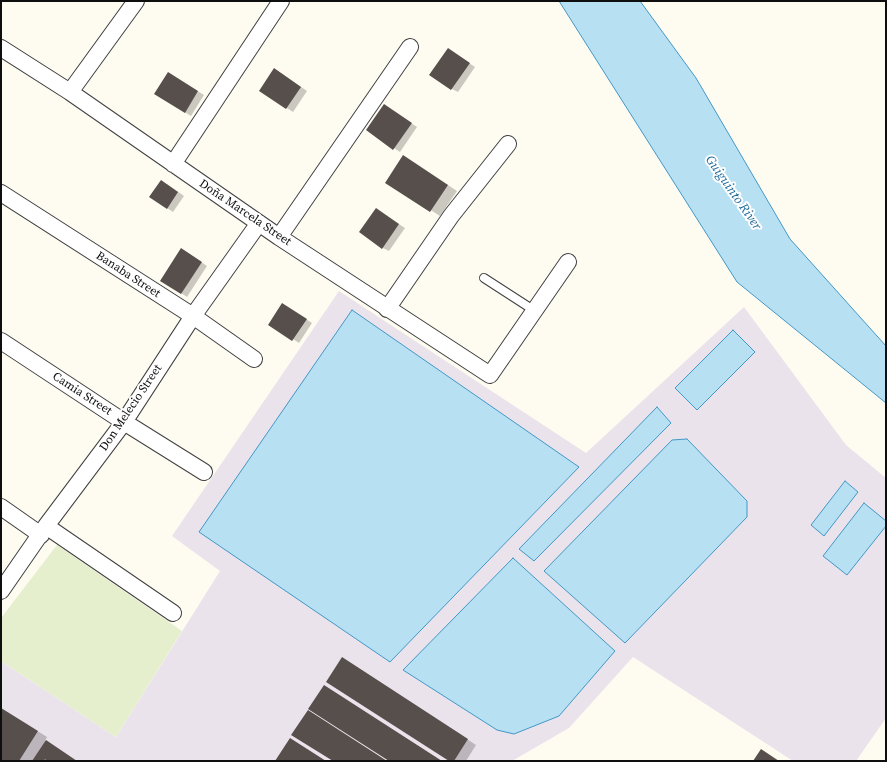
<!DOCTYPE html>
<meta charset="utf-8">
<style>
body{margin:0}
#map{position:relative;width:887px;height:762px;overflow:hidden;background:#fefbf1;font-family:"Source Serif 4",serif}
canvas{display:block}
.frame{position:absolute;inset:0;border:2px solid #0e0e0e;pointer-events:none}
</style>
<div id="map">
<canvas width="887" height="762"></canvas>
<div class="frame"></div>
</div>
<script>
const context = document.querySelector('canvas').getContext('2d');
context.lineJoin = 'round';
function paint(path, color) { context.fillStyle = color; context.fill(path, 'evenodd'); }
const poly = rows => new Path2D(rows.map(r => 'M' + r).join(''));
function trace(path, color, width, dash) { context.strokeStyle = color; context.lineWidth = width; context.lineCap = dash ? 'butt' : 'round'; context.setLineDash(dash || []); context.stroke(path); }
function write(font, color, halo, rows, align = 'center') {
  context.font = font + ' "Source Serif 4",serif'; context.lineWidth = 4; context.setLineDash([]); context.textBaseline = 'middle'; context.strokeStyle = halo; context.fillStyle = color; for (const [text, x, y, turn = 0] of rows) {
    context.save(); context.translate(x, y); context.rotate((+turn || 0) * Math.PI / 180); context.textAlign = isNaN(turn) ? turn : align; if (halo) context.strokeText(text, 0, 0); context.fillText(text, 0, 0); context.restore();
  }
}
paint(poly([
 [339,291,586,453,744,307,846,445,886,478,886,718,856,761,793,761,633,657,569,728,512,761,1,761,1,661,116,737,220,571,172,536]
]), '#ebe3ec');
paint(poly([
 [57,545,182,631,116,737,1,661,1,618]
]), '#e5efcd');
const water = poly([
 [559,1,640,1,696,78,790,239,886,346,886,403,737,282,559,1],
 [352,310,579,467,390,662,199,532,352,310],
 [733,330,755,352,697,410,675,388,733,330],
 [657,407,671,423,534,561,519,549,657,407],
 [687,439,747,501,747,517,625,643,544,571,672,440,687,439],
 [845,481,858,492,824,536,811,525,845,481],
 [864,503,886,521,886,526,847,575,823,556,864,503],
 [513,558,615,651,559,716,514,734,497,730,403,670,513,558]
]);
paint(water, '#b8e0f3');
trace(water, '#4298c6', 1);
paint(poly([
 [454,53,475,67,458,92,452,89],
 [168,73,204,95,191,116,155,94],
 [281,73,307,91,293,112,261,91],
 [390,109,417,127,400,152,367,130],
 [413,162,457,191,440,216,387,182],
 [167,184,184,196,173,212,167,208],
 [382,213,405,228,389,251,383,248],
 [188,253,207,266,187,297,181,293],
 [289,308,312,323,299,343,270,324],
 [352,664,476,745,466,761,451,761],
 [1,708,47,737,45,741,76,761,1,761]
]), '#0003');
paint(poly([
 [448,48,470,63,451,90,429,75],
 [274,68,301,87,286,109,259,91],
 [168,72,198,91,185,113,154,94],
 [384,104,412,123,393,150,366,130],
 [403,155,448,185,430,212,385,183],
 [161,180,178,192,167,209,149,197],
 [376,208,399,224,382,249,359,232],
 [181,248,202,262,181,294,160,281],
 [282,303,307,319,292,341,268,325],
 [342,657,468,739,454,761,449,761,326,682],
 [324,685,442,761,389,761,308,709],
 [1,708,38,731,19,761,1,761],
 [308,710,387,761,333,761,291,735],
 [290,738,326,761,275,761],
 [46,740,77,761,47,761,45,759,44,761,32,761],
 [761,749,779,761,753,761]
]), '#574f4b');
const lane = poly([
 [484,278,535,311]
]);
const street = poly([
 [1,48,70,92,279,237,490,375,568,262],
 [70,92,136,1],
 [173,164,281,1],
 [1,193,193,316,254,359],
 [279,237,410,47],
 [387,309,451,216,508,144],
 [1,341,124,422,204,472],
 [1,507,41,535],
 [46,526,173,613],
 [1,591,46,526,124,422,193,316,259,223]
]);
trace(lane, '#414141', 10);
trace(street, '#414141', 18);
trace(lane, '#fff', 8);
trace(street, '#fff', 16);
write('12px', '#0e0e0e', '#fff', [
 ["Doña Marcela Street",245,213,34],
 ["Banaba Street",128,275,33],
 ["Camia Street",82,394,33],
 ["Don Melecio Street",131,408,-56]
]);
write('italic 13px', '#1e6a9a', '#fff', [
 ["Guiguinto River",733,193,55]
]);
</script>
